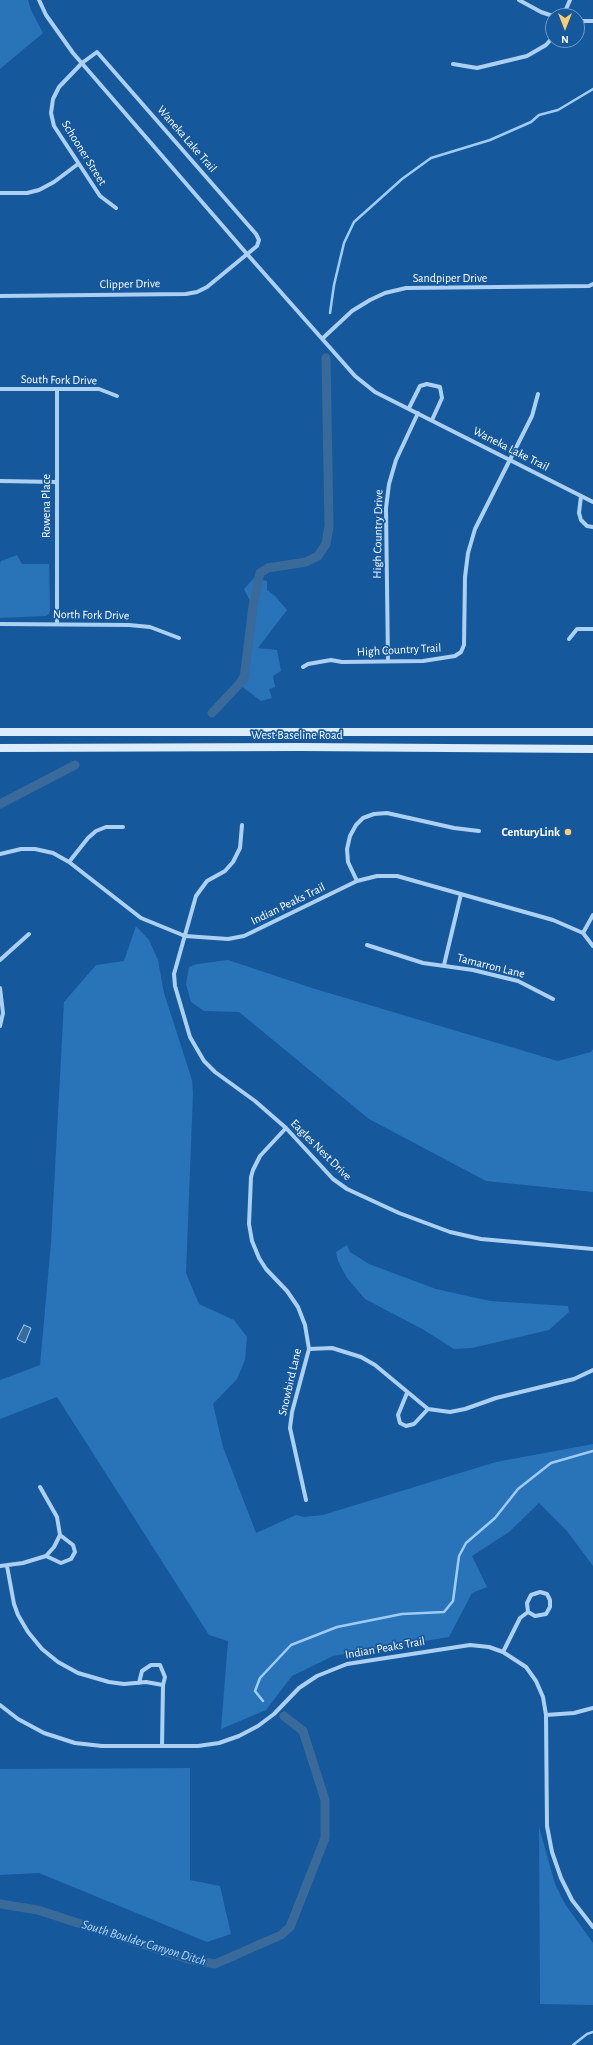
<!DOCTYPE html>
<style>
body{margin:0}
#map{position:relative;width:593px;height:2045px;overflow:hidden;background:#16589c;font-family:"Alegreya Sans",sans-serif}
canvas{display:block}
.north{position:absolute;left:545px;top:8px;width:40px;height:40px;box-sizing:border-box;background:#16589c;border:1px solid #739bc4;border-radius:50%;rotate:180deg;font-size:11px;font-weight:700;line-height:16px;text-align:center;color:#fff}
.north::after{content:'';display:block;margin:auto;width:14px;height:18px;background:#ffcd6e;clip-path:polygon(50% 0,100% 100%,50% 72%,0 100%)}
</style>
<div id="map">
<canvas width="593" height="2045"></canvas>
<div class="north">N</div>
</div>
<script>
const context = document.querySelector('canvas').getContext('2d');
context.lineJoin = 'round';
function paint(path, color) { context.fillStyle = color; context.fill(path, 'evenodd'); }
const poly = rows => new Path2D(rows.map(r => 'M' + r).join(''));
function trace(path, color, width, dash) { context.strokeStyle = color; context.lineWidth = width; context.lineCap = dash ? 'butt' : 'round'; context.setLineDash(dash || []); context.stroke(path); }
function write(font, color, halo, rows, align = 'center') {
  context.font = font + ' "Alegreya Sans",sans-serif'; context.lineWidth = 3.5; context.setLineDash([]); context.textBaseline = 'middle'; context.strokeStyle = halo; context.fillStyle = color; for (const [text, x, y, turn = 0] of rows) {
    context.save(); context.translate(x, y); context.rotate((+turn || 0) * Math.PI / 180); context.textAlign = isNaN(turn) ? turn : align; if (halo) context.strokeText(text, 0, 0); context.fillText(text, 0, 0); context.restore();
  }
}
paint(poly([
 [0,0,28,0,31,10,43,33,0,69],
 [17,555,22,564,49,564,50,610,49,614,46,616,0,618,0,564,1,561],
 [254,578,267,581,267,590,275,596,287,610,258,648,277,650,281,671,273,676,275,687,269,689,272,698,261,701,236,682,250,655,255,625,255,611,244,589],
 [136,926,149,940,158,960,164,993,192,1080,193,1093,186,1273,199,1304,234,1320,247,1337,245,1360,237,1379,213,1404,223,1447,256,1533,296,1515,304,1517,323,1515,496,1462,593,1444,593,1566,567,1531,539,1503,509,1532,472,1556,487,1587,472,1593,449,1637,333,1656,292,1676,266,1710,221,1729,228,1641,209,1635,57,1397,0,1419,0,1380,40,1365,51,1243,64,1002,96,965,124,961],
 [228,960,312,988,558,1061,591,1052,593,1049,593,1192,486,1181,369,1119,239,1012,204,1011,191,1002,186,984,189,967,197,964],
 [347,1245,350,1252,369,1264,436,1289,490,1301,568,1306,569,1312,549,1330,472,1348,454,1349,424,1330,365,1299,347,1278,338,1261,336,1252],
 [190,1768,190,1880,220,1886,231,1934,207,1942,39,1873,0,1875,0,1769],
 [539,1827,555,1884,565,1904,593,1943,593,2005,540,2004]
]), '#2973b9');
const water = poly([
 [24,1325,31,1328,25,1343,17,1339,24,1325]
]);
paint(water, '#3a6a9a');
trace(water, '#9fccf5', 1);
trace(poly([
 [330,313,334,285,344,243,354,222,402,179,431,158,490,140,531,122,539,115,558,110,593,89],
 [263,1701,255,1691,260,1678,291,1645,337,1627,402,1614,444,1612,453,1601,459,1556,466,1543,495,1518,518,1489,551,1463,593,1451],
 [573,2045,587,2034,593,2032]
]), '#9fccf5', 2.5);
trace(poly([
 [212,713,244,679,253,606,260,573,268,568,306,562,318,556,326,544,329,526,326,358],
 [0,804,75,765],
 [0,1904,38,1910,188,1959,215,1964,281,1935,290,1927,325,1838,325,1800,303,1731,284,1716]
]), '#3a6a9a', 9);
trace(poly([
 [39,0,46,15,73,53,247,254,355,376,375,392,593,502],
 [519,0,541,12,553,16],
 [563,16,570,0],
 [577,21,593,21],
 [453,64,477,68,527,56,546,45,553,37],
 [0,193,27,193,39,190,54,182,78,164],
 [0,296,186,294,197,292,207,287,257,246,259,240,256,234,97,52,82,63,59,87,53,99,51,113,54,126,100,196,116,208],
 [323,338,352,311,370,300,385,293,406,288,589,286,593,284],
 [0,389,99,389,117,396],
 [57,389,57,624],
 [409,408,420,386,427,384,440,387,442,398,432,420],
 [0,481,56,482],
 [581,496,579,513,581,520,587,526,593,527],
 [0,624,129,625,150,627,179,638],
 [569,639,577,629,593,629],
 [388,661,386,508,389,484,396,460,418,413],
 [303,667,308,664,331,660,342,662,423,661,455,656,461,652,464,645,465,577,468,553,475,529,532,416,538,394],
 [242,825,240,848,233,862,225,871,207,881,196,896,174,974,175,986,190,1037,204,1061,215,1072,255,1101,286,1128,333,1179,347,1189,399,1213,450,1232,481,1239,593,1249],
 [0,854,21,849,35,849,53,853,69,862,141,918,185,936,228,939,244,936,357,881,377,876,397,876,553,920,583,933,593,946],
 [69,862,88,838,96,831,106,827,123,827],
 [357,881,348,862,347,849,350,836,356,825,363,818,374,814,387,813,454,828,479,831],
 [583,933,593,915],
 [367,945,423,963,473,970,518,981,553,999],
 [0,960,29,934],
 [444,965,461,894],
 [0,988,3,1013,0,1026],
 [286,1128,260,1156,253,1170,251,1177,249,1224,252,1241,259,1258,266,1269,287,1291,298,1307,305,1325,309,1349,292,1412,290,1428,306,1500],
 [309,1349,332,1348,361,1357,375,1365,428,1409,450,1412,465,1409,496,1398,574,1379,593,1370],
 [407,1393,398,1415,400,1423,406,1426,414,1424,428,1409],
 [46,1556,61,1563,71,1559,75,1552,73,1545,60,1535],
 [0,1566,23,1563,46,1556,54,1547,60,1535,57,1517,40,1487],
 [7,1566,14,1604,18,1615,28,1632,42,1649,58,1662,78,1673,109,1682,124,1684,146,1682,163,1685,162,1746],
 [503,1652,520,1618,528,1612,535,1616,546,1614,550,1607,550,1600,547,1594,540,1592,531,1595,527,1603,528,1612],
 [139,1683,142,1671,151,1665,160,1665,165,1677,163,1685],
 [0,1705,18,1719,44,1733,75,1743,102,1746,198,1746,219,1743,239,1736,258,1726,274,1714,299,1688,317,1676,347,1664,470,1645,489,1647,503,1652,526,1667,536,1681,543,1697,546,1715,547,1826,552,1852,561,1878,572,1900,593,1927],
 [546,1715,574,1713,593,1708]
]), '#acd0f2', 4);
trace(poly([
 [0,732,593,732],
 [0,748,300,747,593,749]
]), '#dbecfc', 8);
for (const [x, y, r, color] of [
 [568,832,4,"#ffcd6e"]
]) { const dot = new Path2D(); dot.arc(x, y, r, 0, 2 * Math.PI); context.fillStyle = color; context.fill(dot); trace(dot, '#16589c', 1.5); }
write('12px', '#fff', '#16589c', [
 ["Waneka Lake Trail",187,139,49],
 ["Schooner Street",84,153,58],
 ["Sandpiper Drive",450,278],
 ["Clipper Drive",130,284,-1],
 ["South Fork Drive",59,380,1],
 ["Waneka Lake Trail",511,449,27],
 ["Rowena Place",46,506,-90],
 ["High Country Drive",378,534,-89],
 ["North Fork Drive",91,615,1],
 ["High Country Trail",399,650,-3],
 ["West Baseline Road",297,735],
 ["Indian Peaks Trail",288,904,-26],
 ["Tamarron Lane",491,966,14],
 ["Eagles Nest Drive",321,1150,45],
 ["Snowbird Lane",290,1382,-77],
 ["Indian Peaks Trail",385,1648,-10]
]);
write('bold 12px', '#fff', '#16589c', [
 ["CenturyLink",560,832]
], 'right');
write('italic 13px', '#b9daf9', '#16589c', [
 ["South Boulder Canyon Ditch",144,1943,17]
]);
</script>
